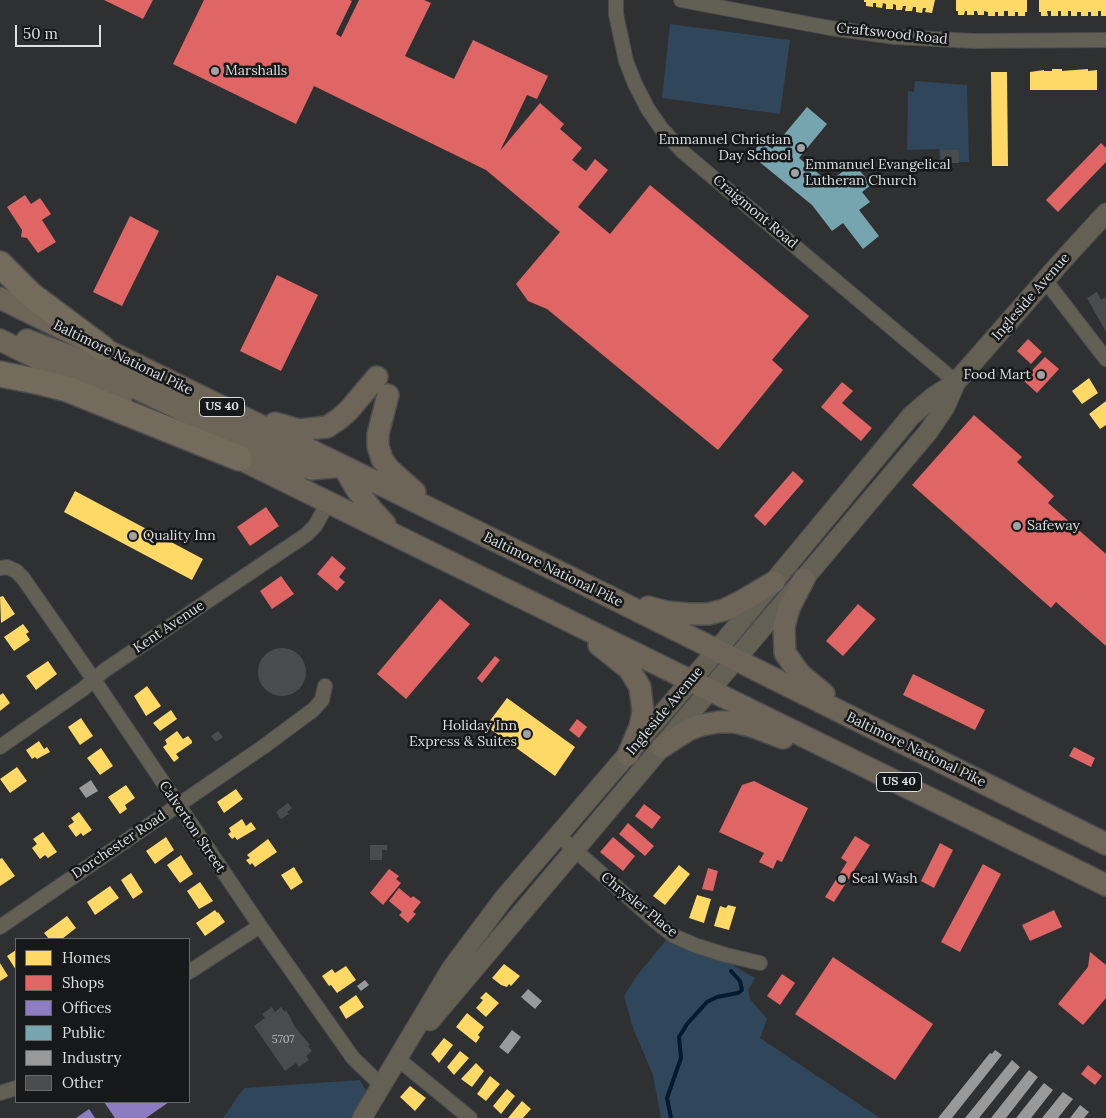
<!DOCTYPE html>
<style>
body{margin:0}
#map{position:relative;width:1106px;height:1118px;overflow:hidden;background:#2f3032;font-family:Lora,serif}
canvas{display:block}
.legend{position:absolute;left:15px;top:938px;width:175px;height:165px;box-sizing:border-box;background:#171819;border:1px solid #666869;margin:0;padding:6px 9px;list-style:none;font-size:15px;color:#dddfe0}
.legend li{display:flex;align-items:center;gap:10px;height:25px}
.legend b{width:25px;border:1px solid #666869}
.scale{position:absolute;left:15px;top:25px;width:86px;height:22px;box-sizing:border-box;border:2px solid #dddfe0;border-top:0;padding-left:6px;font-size:15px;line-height:18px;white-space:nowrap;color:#dddfe0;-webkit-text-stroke:4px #171819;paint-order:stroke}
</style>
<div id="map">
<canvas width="1106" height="1118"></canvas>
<ul class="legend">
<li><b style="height:14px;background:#ffd966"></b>Homes</li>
<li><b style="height:14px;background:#e06666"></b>Shops</li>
<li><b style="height:14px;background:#8e7cc3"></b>Offices</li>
<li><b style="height:14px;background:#76a5af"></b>Public</li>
<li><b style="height:14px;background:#999"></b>Industry</li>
<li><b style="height:14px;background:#4a4b4c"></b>Other</li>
</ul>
<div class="scale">50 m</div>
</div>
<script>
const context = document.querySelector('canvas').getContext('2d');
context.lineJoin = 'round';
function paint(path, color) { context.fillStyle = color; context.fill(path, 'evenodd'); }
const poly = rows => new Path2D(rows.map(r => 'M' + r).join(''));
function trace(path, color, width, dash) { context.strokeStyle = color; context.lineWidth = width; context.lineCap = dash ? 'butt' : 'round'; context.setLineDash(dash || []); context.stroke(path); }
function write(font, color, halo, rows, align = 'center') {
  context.font = font + ' Lora,serif'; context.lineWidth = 5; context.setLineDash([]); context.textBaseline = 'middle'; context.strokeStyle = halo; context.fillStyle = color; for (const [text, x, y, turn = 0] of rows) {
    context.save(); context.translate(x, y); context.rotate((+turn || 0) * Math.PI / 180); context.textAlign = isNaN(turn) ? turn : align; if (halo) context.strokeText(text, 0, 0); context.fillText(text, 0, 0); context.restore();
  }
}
paint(poly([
 [670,24,790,40,780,114,662,98],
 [915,81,967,85,969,162,940,162,939,149,907,150,908,91,914,92],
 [668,938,735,963,734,966,755,978,748,990,750,999,767,1019,760,1038,880,1118,661,1118,653,1075,633,1028,624,996,638,974],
 [360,1080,366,1091,354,1118,223,1118,244,1088]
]), '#30465a');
paint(poly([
 [864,0,935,0,932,13,925,12,926,8,923,8,922,13,916,12,916,7,913,7,912,11,905,11,906,6,903,6,902,10,896,10,896,5,893,4,893,9,886,9,886,4,883,3,882,8,876,7,876,3,873,3,873,7,866,6,866,2,864,2],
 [956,0,1027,0,1027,12,1025,12,1025,16,1018,16,1018,12,1015,12,1015,16,1008,16,1008,11,1004,11,1004,16,998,16,998,12,995,12,995,16,988,16,988,12,984,11,984,15,978,15,977,11,974,11,974,15,967,15,967,11,965,11,964,15,958,15,958,11,956,11],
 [1039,0,1106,0,1106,16,1101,16,1101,11,1098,11,1098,16,1091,16,1091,12,1088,12,1088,16,1081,16,1081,12,1077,12,1077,16,1071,16,1071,11,1068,11,1068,16,1061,16,1061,11,1058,11,1058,16,1051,16,1051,11,1047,11,1048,16,1041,16,1041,12,1039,12],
 [1052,69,1062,69,1062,71,1088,69,1088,71,1097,70,1097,90,1030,90,1030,72,1044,70,1044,71,1052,71],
 [991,72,1007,72,1008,166,992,166],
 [1089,378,1098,393,1082,404,1072,391],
 [1106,401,1106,425,1100,429,1089,414],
 [75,491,203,559,192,580,64,512],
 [3,596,15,614,1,623,0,597],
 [23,624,29,632,26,634,30,640,14,651,4,637],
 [48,661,57,674,36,690,26,676],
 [147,686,161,706,146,716,134,696],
 [3,693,10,703,0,711,0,695],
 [507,698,575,747,555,776,486,726],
 [171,710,177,719,160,731,153,723],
 [81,718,93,736,80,745,68,727],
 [177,731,183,739,188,736,192,741,192,743,176,754,179,758,174,762,163,747,167,744,165,740],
 [39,741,44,749,47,747,50,752,37,759,35,757,32,759,26,750],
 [101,748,113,766,100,775,87,758],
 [17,767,27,781,10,793,0,779],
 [126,785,135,798,125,805,127,809,120,814,108,797],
 [236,789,243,799,224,813,217,802],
 [79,812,92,830,83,836,81,833,76,837,68,826,74,822,71,818],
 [242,819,246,826,251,822,256,829,237,840,235,837,232,839,228,834,231,832,229,828],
 [43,832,57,852,48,858,45,855,40,859,32,848,37,844,33,839],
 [166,837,174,850,155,864,146,851],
 [268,839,277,852,255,867,252,863,250,865,246,860,250,858,247,855],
 [181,855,193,874,180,883,167,865],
 [2,858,15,876,0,886,0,859],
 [679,865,690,874,665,905,653,896],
 [294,867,303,882,291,890,281,875],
 [131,873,143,892,133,899,121,880],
 [200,882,213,901,199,909,187,891],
 [110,886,119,898,95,915,87,902],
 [697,895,711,899,704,923,689,918],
 [728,905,736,907,729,930,714,926,720,906,726,908],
 [215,910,217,913,218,912,225,922,205,936,196,923],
 [67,916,76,928,62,939,49,939,44,933],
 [16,950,16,970,7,956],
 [0,963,8,976,0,981],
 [504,964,520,976,511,986,509,984,507,987,501,985,492,978],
 [346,966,356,980,337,993,331,985,329,986,322,976,332,969,335,973],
 [486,992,499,1003,486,1017,476,1008,483,1000,480,998],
 [356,995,364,1007,346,1019,339,1007],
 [467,1013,484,1027,478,1035,480,1037,476,1043,456,1027],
 [444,1038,453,1045,439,1063,431,1054],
 [460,1051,469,1058,454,1075,447,1067],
 [476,1063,484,1071,472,1087,461,1079],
 [490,1076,500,1084,486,1101,477,1094],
 [410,1086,426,1098,415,1111,400,1097],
 [507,1089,515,1096,501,1114,493,1106],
 [522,1101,531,1109,523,1118,508,1118]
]), '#ffd966');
paint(poly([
 [104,0,153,0,143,19],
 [204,0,350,0,352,1,336,34,341,37,359,0,424,0,431,3,405,56,454,79,473,40,548,76,537,99,527,95,500,151,540,103,564,124,560,129,582,148,572,160,586,171,595,159,608,170,578,207,610,234,650,185,809,316,772,360,783,370,718,450,547,309,528,301,516,284,560,232,486,170,314,86,296,124,173,64],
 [1101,143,1106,148,1106,162,1058,212,1046,200],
 [25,195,31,204,40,198,51,214,42,220,56,242,38,253,27,238,21,237,22,230,7,207],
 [130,216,159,231,122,306,93,292],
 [277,275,318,295,281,371,240,351],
 [1028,339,1042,352,1031,364,1017,351],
 [1045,357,1059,369,1037,393,1023,380],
 [842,382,853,391,842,403,872,428,861,441,821,407],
 [974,415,1022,457,1017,462,1054,496,1048,503,1106,554,1106,646,1056,602,1051,608,912,485],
 [793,471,804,481,765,526,754,516],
 [266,507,279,526,250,546,237,527],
 [332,556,346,568,339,577,345,582,337,591,317,574],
 [281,576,294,594,272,609,260,591],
 [440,599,470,624,406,699,377,674],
 [858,604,876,619,843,656,826,641],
 [495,656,500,660,482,683,477,678],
 [913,674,985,710,975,730,903,695],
 [577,719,587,727,579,738,569,730],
 [1074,747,1095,758,1091,767,1069,756],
 [754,781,808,808,782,862,777,860,773,869,759,862,764,853,719,832,742,785],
 [644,804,661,817,652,829,635,816],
 [628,823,654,846,645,856,619,834],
 [855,836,870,845,834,902,825,897,847,862,841,858],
 [613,837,635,856,623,871,600,852],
 [940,843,953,850,934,888,921,881],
 [983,864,1001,874,960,952,941,942],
 [708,868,718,871,713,891,702,889],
 [389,869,399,876,396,879,401,883,383,905,370,893],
 [399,888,411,898,413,896,421,902,413,912,416,914,408,923,399,915,402,912,389,901],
 [1054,910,1062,927,1030,941,1022,925],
 [1090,952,1106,965,1106,998,1083,1025,1058,1004,1088,967],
 [833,957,933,1024,895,1080,795,1014],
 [782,974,795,983,780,1005,767,996],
 [1088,1065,1102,1076,1095,1085,1081,1074]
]), '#e06666');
paint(poly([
 [104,1102,169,1102,146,1118,115,1118],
 [89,1109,95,1118,76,1118]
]), '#8e7cc3');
paint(poly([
 [807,107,827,124,799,158,829,182,854,163,871,185,862,192,870,202,859,210,879,236,863,249,843,223,832,231,812,205,751,155,762,141,772,149]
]), '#76a5af');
paint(poly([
 [91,780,98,791,86,798,79,788],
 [365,980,369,985,361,991,357,986],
 [528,989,542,1001,535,1009,521,997],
 [512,1030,521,1037,508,1054,499,1047],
 [995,1050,1002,1055,952,1118,938,1118,990,1053,992,1054],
 [1012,1060,1020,1067,979,1118,965,1118],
 [1029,1070,1038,1077,1006,1118,991,1118],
 [1044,1083,1053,1090,1031,1118,1016,1118],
 [1063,1092,1073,1099,1058,1118,1042,1118],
 [1080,1105,1089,1112,1084,1118,1070,1118]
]), '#999');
trace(poly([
 [671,1118,667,1098,681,1058,679,1037,687,1024,707,1002,717,997,738,993,742,990,740,981,731,971]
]), '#041a2e', 4);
paint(poly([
 [941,150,959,150,959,163,941,163],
 [1097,292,1101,300,1105,297,1106,299,1106,332,1087,298],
 '258 672a24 24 0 1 1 48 0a24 24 0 1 1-48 0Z',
 [218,731,223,737,216,742,211,736],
 [288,803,292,808,287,812,289,814,281,819,276,812],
 [370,845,387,845,387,850,382,850,382,860,370,860],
 [272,1007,275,1012,281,1007,285,1012,286,1010,295,1027,310,1045,308,1046,312,1051,306,1056,309,1060,299,1067,296,1063,285,1071,254,1026,265,1018,262,1014]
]), '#4a4b4c');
const minor = poly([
 [616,0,616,14,626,61,635,84,648,109,661,128,683,152,709,174,956,382],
 [681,0,830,28,895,37,974,41,1106,40],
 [1045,280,1106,359],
 [0,568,7,567,16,571,23,578,94,680,260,926,353,1058,381,1085],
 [0,747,83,689,105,670,306,535,315,526,329,501],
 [558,835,655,921,674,936,697,946,726,955,760,963],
 [0,927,263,747,313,710,322,700,325,686],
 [189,972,260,926],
 [398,1059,470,1118],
 [0,1093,16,1088]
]);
const secondary = poly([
 [430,1021,928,432,945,407,956,382],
 [362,1118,451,969,504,898,717,650,911,416,933,397,956,382,1062,261,1106,213]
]);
const primary = poly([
 [0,298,600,592,1106,844],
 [0,340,121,399],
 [27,340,70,356,297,466,311,469,343,466],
 [388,395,378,434,378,446,382,459,389,469,415,492],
 [275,423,299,430,327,427,339,419,349,410,377,377],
 [224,451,1106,885],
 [343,466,357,490,373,511,385,524],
 [804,579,789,608,784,627,785,653,800,674,824,694],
 [648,607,667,612,689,614,708,614,724,610,740,602,774,582],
 [599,645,629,669,640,687,643,712,640,727,628,755],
 [662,747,690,729,702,725,718,722,734,722,751,726,783,738]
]);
const motorway = poly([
 [0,264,31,295,102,348],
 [0,374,40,382,67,389,239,458]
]);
trace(minor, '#4c4c4d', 16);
trace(secondary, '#4c4c4d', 21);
trace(primary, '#4c4c4d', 24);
trace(motorway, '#4c4c4d', 28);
trace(minor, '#625f55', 14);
trace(secondary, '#656054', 19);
trace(primary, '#6d6658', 21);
trace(motorway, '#736c5c', 25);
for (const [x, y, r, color] of [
 [215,71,5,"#a0a2a3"],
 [801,148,5,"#a0a2a3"],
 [795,173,5,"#a0a2a3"],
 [1041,375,5,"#a0a2a3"],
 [1017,526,5,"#a0a2a3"],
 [133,536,5,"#a0a2a3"],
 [527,734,5,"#a0a2a3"],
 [842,879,5,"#a0a2a3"]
]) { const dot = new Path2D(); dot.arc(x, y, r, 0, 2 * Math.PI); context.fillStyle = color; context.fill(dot); trace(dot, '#171819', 2); }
write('11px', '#b8babb', null, [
 ["5707",283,1040]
]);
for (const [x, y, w] of [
 [222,407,45],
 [899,782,45]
]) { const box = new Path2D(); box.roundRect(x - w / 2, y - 9.5, w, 19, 4); context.fillStyle = '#171819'; context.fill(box); trace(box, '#dddfe0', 1); }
write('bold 12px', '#dddfe0', null, [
 ["US 40",222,407],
 ["US 40",899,782]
]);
write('14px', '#dddfe0', '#171819', [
 ["Craftswood Road",892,34,6],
 ["Craigmont Road",755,212,40],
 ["Ingleside Avenue",1031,297,-49],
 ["Baltimore National Pike",123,358,26],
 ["Baltimore National Pike",553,570,26],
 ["Kent Avenue",169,627,-34],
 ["Ingleside Avenue",665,711,-50],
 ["Baltimore National Pike",916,750,26],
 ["Calverton Street",192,827,56],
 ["Dorchester Road",119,845,-34],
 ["Chrysler Place",639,905,39]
]);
write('14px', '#dddfe0', '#171819', [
 ["Marshalls",225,71],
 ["Emmanuel Christian",791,140,"right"],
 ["Day School",791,156,"right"],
 ["Emmanuel Evangelical",805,165],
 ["Lutheran Church",805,181],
 ["Food Mart",1031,375,"right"],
 ["Safeway",1027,526],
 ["Quality Inn",143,536],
 ["Holiday Inn",517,726,"right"],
 ["Express & Suites",517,742,"right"],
 ["Seal Wash",852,879]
], 'left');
</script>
